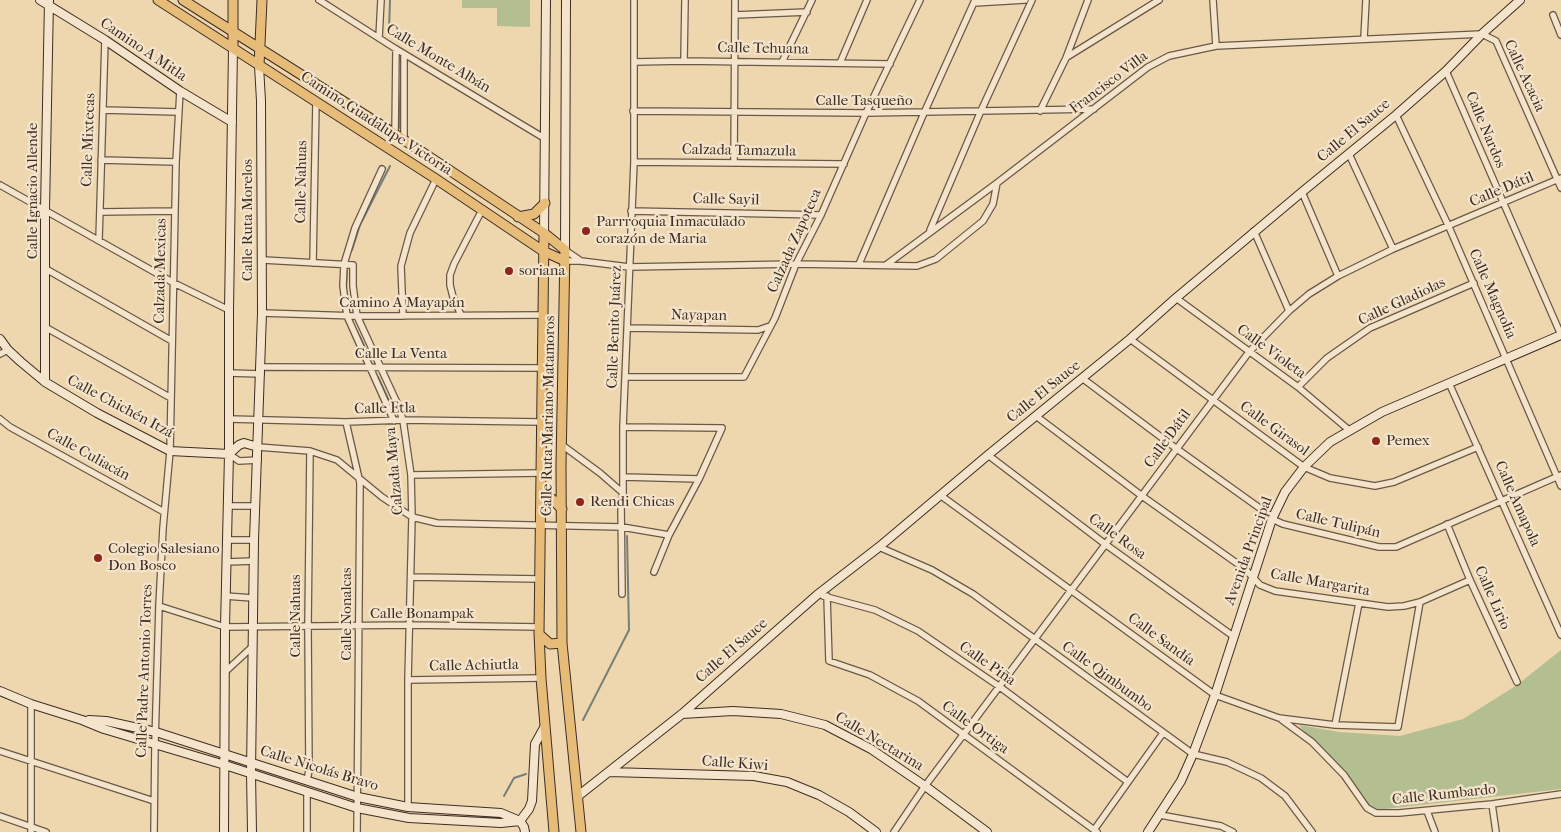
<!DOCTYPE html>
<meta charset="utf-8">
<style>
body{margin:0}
canvas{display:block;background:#eed6af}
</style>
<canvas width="1561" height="832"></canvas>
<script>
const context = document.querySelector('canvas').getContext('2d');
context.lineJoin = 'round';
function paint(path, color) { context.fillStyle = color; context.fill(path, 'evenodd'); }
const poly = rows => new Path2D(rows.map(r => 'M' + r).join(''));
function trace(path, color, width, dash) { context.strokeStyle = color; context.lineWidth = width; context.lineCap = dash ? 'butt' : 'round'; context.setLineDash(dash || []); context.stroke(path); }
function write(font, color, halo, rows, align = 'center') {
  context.font = font + ' "IM FELL French Canon",serif'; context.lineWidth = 4.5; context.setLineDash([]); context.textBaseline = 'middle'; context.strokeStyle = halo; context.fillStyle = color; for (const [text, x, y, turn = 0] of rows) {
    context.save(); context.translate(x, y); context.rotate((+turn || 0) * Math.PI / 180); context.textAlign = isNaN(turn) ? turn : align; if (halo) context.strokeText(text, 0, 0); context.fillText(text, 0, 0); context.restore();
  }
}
paint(poly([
 [462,0,530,0,530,27,497,26,497,8,462,8],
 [1561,650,1561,789,1368,811,1299,725,1339,732,1400,736,1463,719,1517,685]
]), '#b3bf90');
trace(poly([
 [389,32,390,0],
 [399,128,401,77],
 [352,250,360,225,390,166],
 [346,290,347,270],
 [359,335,366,350],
 [378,377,389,401],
 [583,720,629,630,627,536],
 [504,796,514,778,526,774]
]), '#76807a', 2);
const street = poly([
 [319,0,396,49,544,138],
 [1213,0,1216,46],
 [974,3,1025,0],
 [735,15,807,12],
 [1553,15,1561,35],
 [379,38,381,0],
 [1364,38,1366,0],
 [1067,57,1159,0],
 [684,61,685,0],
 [634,62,684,61,890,64],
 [782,62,812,0],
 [840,63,867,0],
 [1446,71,1561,335],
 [103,110,178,112],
 [633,111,866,113,1094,109],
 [1040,111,1066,58,1088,0],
 [1396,115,1449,227,1561,486],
 [395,134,396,49],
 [404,140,404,54],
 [1349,154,1393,249],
 [101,160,176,162],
 [634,162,844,164],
 [734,163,735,0],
 [382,169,355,228,344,264,343,286,347,316,394,421],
 [0,185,174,283,229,310],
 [1302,192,1338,276],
 [631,211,821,215],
 [100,212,175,211],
 [930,230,980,113,1032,0],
 [1254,231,1289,311],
 [99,240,105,40],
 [565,250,581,261],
 [263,260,353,265,353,286,357,316,397,403,403,420,411,475,412,517,408,680,408,807],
 [565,261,581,261,629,267,796,264,917,266,936,259,983,221,993,204,997,183],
 [313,263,316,102],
 [859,264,924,113,975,0],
 [886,265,997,183,1148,67,1169,56,1216,46,1482,34,1496,41,1561,188],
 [46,269,172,341],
 [1176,298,1298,387,1349,430],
 [262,313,357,316,542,315],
 [461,315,453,297,450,285,450,275,454,264,482,210],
 [403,316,401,266,410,233,436,179],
 [45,327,171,398],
 [627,328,758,330,770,326],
 [1130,339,1304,467,1330,478,1375,486,1394,482,1478,447],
 [0,354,8,350],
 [261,367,541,368],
 [229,373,261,374],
 [625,377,744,377,775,318,796,264,821,215,866,113,920,0],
 [1082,378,1177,449,1261,509,1272,519,1283,524,1379,547,1396,547,1561,475],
 [1449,383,1561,635],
 [1298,387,1327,358,1370,328,1474,283],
 [1036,416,1142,496,1245,569,1260,585,1275,591,1388,607,1404,606,1420,602,1470,580],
 [0,419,10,427,164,512],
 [229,419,346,422,403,420,541,422],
 [346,422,360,483,357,832],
 [623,427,722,428,699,479,669,535,654,572],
 [562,445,600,473,623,493],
 [258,447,310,451,337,460,382,497,412,517,437,523,622,527,669,535],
 [229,454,239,461,258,460],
 [988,455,1105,544,1233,636],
 [411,475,541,473],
 [623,477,699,479],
 [940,495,1215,695,1279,718,1335,725,1398,727,1420,602],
 [227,506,256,506],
 [1447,524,1470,580,1517,682],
 [226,540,254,540],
 [879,547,932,570,973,594,1193,754,1227,762,1261,778,1285,796,1312,832],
 [226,562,254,561],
 [411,577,539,579],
 [622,594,621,503,623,493,623,427,634,162,634,0],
 [225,596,253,598],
 [823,596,875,610,918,631,1000,687,1128,782],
 [827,596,829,661,870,675,918,701,1097,832],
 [159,606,225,627,411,625,539,627],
 [225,672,252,647],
 [408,680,541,678],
 [31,704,31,832],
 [1282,720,1312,742,1344,775,1367,808,1376,813,1399,813,1492,804,1561,794],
 [1335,725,1359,603],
 [0,751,154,801],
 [307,781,309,770,308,626,310,451],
 [1492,804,1496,832],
 [1427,811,1435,832],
 [1160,815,1221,826,1233,832],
 [0,816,46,832],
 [1094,830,1163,733],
 [154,832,155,743,159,606,163,528,170,451,176,162,180,91],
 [307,832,307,792],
 [894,832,925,786,1249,352,1289,311,1309,294,1338,276,1393,249,1561,178]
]);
const secondary = poly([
 [40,0,105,40,180,91,232,122],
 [544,233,546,0],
 [565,250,566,0],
 [0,339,8,350,21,362,45,382,97,413,170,451,229,454,239,445,244,443,258,447],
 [45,382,45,210,49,0],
 [0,691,31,704,82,720,104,729,225,765,357,808,409,818,501,823,520,821],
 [682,714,733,711,781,714,825,725,871,749,925,786,987,832],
 [89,720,106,721,156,732,358,797,408,807,501,813,520,821,524,827,525,832],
 [609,772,754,776,787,782,819,795,849,812,876,832],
 [578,796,682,714,817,595,879,547,988,455,1130,339,1176,298,1302,192,1396,115,1446,71,1482,34,1520,0],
 [520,821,529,809,532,801,535,744,545,726],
 [224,832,225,627,229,454,229,310,233,48],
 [252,832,251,773,254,540,262,313,261,101,259,66],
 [1148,832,1181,781,1193,754,1215,695,1272,519,1285,492,1304,467,1330,442,1382,412,1561,335]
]);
const primary = poly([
 [158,0,436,179,543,251,565,261],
 [183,0,395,134,544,233,565,250,561,465,562,643,581,832],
 [233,48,233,0],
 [259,66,262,0],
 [518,217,534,214,545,203],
 [544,233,539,633,541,678,554,832],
 [541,498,552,499,562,509],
 [539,634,550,644,562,643]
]);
trace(street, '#695847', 8);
trace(secondary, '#3d2e24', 10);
trace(primary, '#3d2e24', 11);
trace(street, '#f4e4cb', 5.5);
trace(secondary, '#f4e4cb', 8);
trace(primary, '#e7bb78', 9);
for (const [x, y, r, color] of [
 [586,231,5,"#8f2418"],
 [509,271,5,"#8f2418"],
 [1376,441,5,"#8f2418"],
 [580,502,5,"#8f2418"],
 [98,558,5,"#8f2418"]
]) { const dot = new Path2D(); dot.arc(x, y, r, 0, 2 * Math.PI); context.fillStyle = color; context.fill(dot); trace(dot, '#f4e4cb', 2); }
write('15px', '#3d2e24', '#f4e4cb', [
 ["Calle Tehuana",763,49,1],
 ["Camino A Mitla",143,50,34],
 ["Calle Monte Albán",438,59,31],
 ["Calle Acacia",1524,76,65],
 ["Francisco Villa",1109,83,-37],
 ["Calle Tasqueño",864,101],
 ["Camino Guadalupe Victoria",376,124,33],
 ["Calle Nardos",1485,130,67],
 ["Calle El Sauce",1354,131,-40],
 ["Calle Mixtecas",89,140,-88],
 ["Calzada Tamazula",739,151,1],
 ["Calle Nahuas",302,182,-89],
 ["Calle Dátil",1502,190,-23],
 ["Calle Ignacio Allende",33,191,-90],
 ["Calle Sayil",726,200,1],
 ["Calle Ruta Morelos",248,220,-90],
 ["Calzada Zapoteca",795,241,-66],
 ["Calzada Mexicas",161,271,-89],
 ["Calle Magnolia",1492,294,66],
 ["Calle Gladiolas",1402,302,-25],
 ["Camino A Mayapán",402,303],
 ["Nayapan",699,316,1],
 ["Calle Benito Juárez",615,327,-88],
 ["Calle Violeta",1271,352,36],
 ["Calle La Venta",401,354],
 ["Calle El Sauce",1044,392,-39],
 ["Calle Chichén Itzá",120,407,28],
 ["Calle Etla",385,409,-1],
 ["Calle Ruta Mariano Matamoros",549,416,-89],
 ["Calle Girasol",1274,429,36],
 ["Calle Dátil",1168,439,-54],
 ["Calle Culiacán",88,455,29],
 ["Calzada Maya",395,471,-95],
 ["Calle Amapola",1517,504,66],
 ["Calle Tulipán",1338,524,13],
 ["Calle Rosa",1117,537,36],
 ["Avenida Principal",1249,551,-70],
 ["Calle Margarita",1320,583,10],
 ["Calle Lirio",1492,598,66],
 ["Calle Nonalcas",347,614,-90],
 ["Calle Bonampak",422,614],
 ["Calle Nahuas",296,616,-90],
 ["Calle Sandía",1161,640,36],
 ["Calle El Sauce",732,651,-41],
 ["Calle Piña",987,664,35],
 ["Calle Achiutla",474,666,-1],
 ["Calle Padre Antonio Torres",145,671,-88],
 ["Calle Qimbumbo",1107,677,36],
 ["Calle Ortiga",975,728,36],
 ["Calle Nectarina",879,742,31],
 ["Calle Kiwi",735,764,4],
 ["Calle Nicolás Bravo",319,769,17],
 ["Calle Rumbardo",1444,795,-6]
]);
write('15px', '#3d2e24', '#f4e4cb', [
 ["Parrroquia Inmaculado",596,222],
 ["corazón de Maria",596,239],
 ["soriana",519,271],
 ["Pemex",1386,441],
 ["Rendi Chicas",590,502],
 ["Colegio Salesiano",108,549],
 ["Don Bosco",108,566]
], 'left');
</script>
